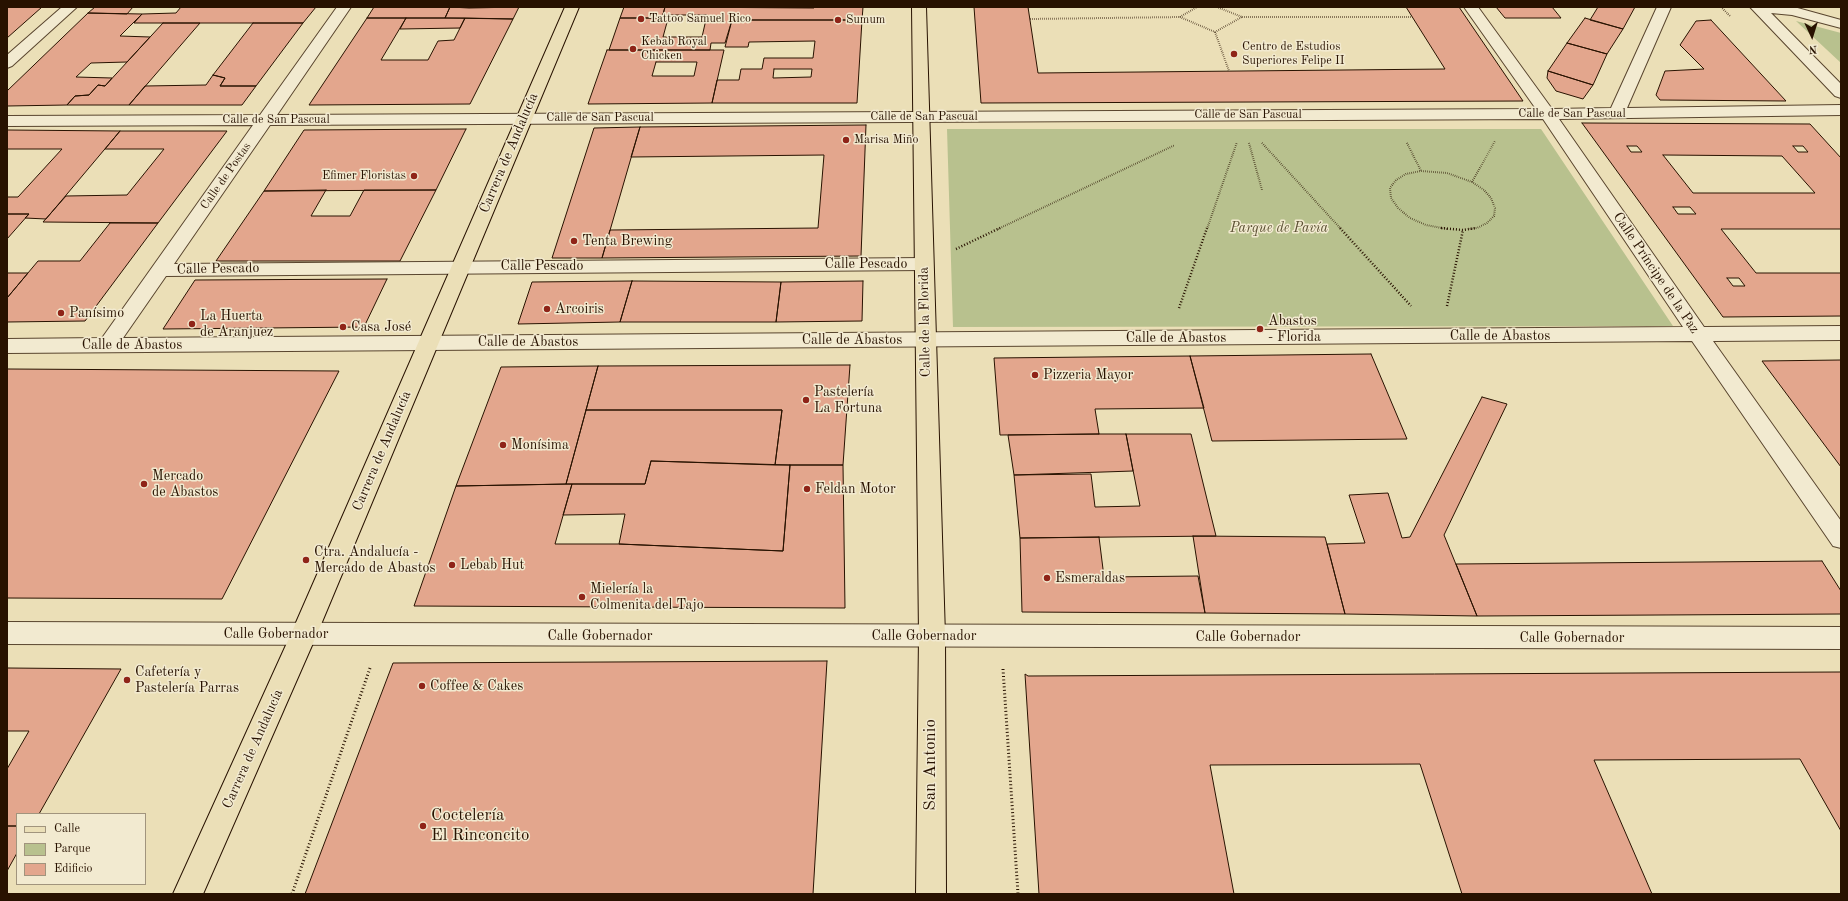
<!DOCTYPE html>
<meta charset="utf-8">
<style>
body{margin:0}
#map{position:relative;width:1848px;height:901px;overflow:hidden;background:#ebdfb7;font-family:"Old Standard TT",serif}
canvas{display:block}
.frame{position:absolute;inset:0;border:8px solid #281200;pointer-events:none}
.legend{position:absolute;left:16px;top:813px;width:130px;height:72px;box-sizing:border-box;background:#f2ead0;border:1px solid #a1947d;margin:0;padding:5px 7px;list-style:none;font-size:12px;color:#281200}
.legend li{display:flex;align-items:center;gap:8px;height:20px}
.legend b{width:20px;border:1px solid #a1947d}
.north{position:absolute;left:1792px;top:16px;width:40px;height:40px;-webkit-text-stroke:3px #f2ead0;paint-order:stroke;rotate:176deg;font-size:11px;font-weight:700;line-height:16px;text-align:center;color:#281200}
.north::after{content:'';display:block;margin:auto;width:14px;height:18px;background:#281200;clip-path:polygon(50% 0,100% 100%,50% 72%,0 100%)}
</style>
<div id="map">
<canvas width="1848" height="901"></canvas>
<div class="frame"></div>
<ul class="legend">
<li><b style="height:5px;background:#ebdfb7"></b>Calle</li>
<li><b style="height:11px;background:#b8c18e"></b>Parque</li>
<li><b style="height:11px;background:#e3a68d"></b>Edificio</li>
</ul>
<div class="north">N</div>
</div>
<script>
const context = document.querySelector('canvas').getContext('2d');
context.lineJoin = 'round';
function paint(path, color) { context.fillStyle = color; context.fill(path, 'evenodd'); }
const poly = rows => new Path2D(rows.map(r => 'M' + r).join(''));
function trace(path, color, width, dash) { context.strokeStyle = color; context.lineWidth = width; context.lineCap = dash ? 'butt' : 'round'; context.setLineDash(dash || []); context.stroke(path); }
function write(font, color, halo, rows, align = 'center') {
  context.font = font + ' "Old Standard TT",serif'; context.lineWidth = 3; context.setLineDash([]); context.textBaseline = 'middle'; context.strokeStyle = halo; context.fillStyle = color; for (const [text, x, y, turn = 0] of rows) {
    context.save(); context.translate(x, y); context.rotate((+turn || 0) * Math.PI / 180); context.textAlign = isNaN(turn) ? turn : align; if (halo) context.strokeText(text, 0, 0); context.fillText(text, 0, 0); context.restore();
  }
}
paint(poly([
 [1796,21,1841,33,1841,63],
 [947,129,1541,129,1673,326,953,327]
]), '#b8c18e');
const building = poly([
 [7,7,42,7,7,38,7,7],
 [95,7,133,7,127,14,88,13,95,7],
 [181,7,316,7,303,23,134,23,142,14,176,13,181,7],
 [374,7,450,7,445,18,367,18,374,7],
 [450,7,469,8,519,7,513,19,445,18,450,7],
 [624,7,665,7,662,18,620,18,624,7],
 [665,7,814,8,815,7,863,7,862,20,732,20,725,43,711,43,710,50,609,50,620,18,662,18,665,7],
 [669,15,707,15,702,37,663,37,669,15],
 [974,7,1028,7,1038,73,1445,69,1406,7,1459,7,1523,101,981,103,974,7],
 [1496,7,1552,7,1561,18,1505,18,1496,7],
 [1598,7,1635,7,1623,29,1590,20,1598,7],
 [88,13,142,14,120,36,150,37,127,62,91,63,76,77,112,78,105,86,98,85,89,95,75,96,67,105,7,106,7,91,88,13],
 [367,18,406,18,381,60,428,60,438,41,454,40,465,18,513,19,470,104,309,105,367,18],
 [406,18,465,18,460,28,400,29,406,18],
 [1585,18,1623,29,1607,54,1567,43,1585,18],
 [732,20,862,20,857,103,712,103,717,80,739,80,741,69,762,69,764,58,813,58,815,41,749,42,748,47,725,47,732,20],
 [774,69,812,69,811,77,773,78,774,69],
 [1711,20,1786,101,1660,100,1656,95,1665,71,1704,69,1680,45,1696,21,1711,20],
 [163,23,200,23,129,105,67,105,75,96,89,95,98,85,105,86,163,23],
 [253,23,303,23,256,86,220,86,225,78,213,75,253,23],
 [1567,43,1607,54,1593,85,1548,71,1567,43],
 [607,50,724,50,712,103,588,104,607,50],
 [656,62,697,62,694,76,652,76,656,62],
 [1548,71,1593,85,1583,99,1556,91,1547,78,1548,71],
 [213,75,225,78,220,86,256,86,242,105,129,105,145,86,206,85,213,75],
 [1582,123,1810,124,1841,158,1841,229,1721,229,1756,273,1841,273,1841,316,1723,317,1582,123],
 [1627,146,1637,146,1642,152,1631,152,1627,146],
 [1793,146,1803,146,1808,152,1798,152,1793,146],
 [1663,155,1782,156,1815,193,1693,193,1663,155],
 [1673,207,1690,207,1696,214,1678,214,1673,207],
 [1727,278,1739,278,1745,286,1733,286,1727,278],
 [866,125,861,256,602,258,610,230,818,228,824,155,631,157,640,127,866,125],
 [640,127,602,258,552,258,594,128,640,127],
 [466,129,436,190,264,191,304,130,466,129],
 [7,130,120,131,46,219,25,218,29,214,7,214,7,197,18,197,62,149,7,149,7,130],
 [120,131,227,131,158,223,43,222,66,196,127,195,164,149,105,149,120,131],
 [326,190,311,216,350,216,364,190,436,190,400,261,216,261,264,191,326,190],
 [7,214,29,214,7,239,7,214],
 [110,223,158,223,85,321,7,322,7,298,38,261,80,261,110,223],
 [7,273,28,273,7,298,7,273],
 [387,279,364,327,163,329,195,280,387,279],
 [632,281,620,322,518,324,532,282,632,281],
 [632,281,781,282,776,322,620,322,632,281],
 [863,281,862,321,776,322,781,282,863,281],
 [1371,354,1407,439,1212,441,1190,356,1371,354],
 [1190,356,1204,408,1095,409,1099,434,1000,435,994,358,1190,356],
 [1841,360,1841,467,1762,361,1841,360],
 [850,365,843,465,775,465,782,410,586,410,598,366,850,365],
 [598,366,566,484,456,486,501,367,598,366],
 [7,369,339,371,222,599,7,598,7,369],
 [1482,397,1507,404,1444,535,1477,616,1345,614,1327,544,1365,543,1349,495,1388,493,1402,538,1410,537,1482,397],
 [586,410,782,410,775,465,651,461,645,484,566,484,586,410],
 [1099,434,1126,434,1133,471,1014,475,1008,435,1099,434],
 [1126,434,1191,434,1216,536,1020,538,1014,475,1091,474,1095,507,1140,506,1126,434],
 [651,461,790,465,783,551,619,544,625,514,563,515,572,484,645,484,651,461],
 [790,465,843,465,845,608,414,606,456,486,572,484,555,544,619,544,783,551,790,465],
 [1193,536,1325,537,1345,614,1205,613,1193,536],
 [1099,537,1104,577,1198,576,1205,613,1022,612,1020,538,1099,537],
 [1822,561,1841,591,1841,614,1477,616,1456,564,1822,561],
 [827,661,813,894,305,894,393,663,827,661],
 [7,668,121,669,39,814,17,814,17,826,7,826,7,769,29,731,7,731,7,668],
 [1841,672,1841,831,1800,759,1594,760,1652,894,1462,894,1420,764,1210,765,1234,894,1039,894,1025,674,1028,676,1841,672],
 [7,826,17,826,17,853,7,871,7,826]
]);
paint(building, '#e3a68d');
trace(building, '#281200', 1);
const minor = poly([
 [62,7,77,7,12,66,7,68,7,55,62,7],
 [337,7,351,7,277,115,1536,109,1464,7,1478,7,1552,109,1611,108,1657,7,1671,7,1627,108,1841,105,1841,115,1559,119,1704,327,1841,326,1841,340,1713,341,1841,521,1841,548,1833,546,1692,341,7,353,7,339,102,338,253,125,7,126,7,116,260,115,337,7],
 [1543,119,1683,327,123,338,166,276,924,270,931,268,933,264,931,260,924,258,174,264,270,125,1543,119],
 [1750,7,1794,7,1841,20,1841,28,1792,15,1771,13,1841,84,1841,98,1835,96,1750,7],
 [7,622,1841,627,1841,649,7,644,7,622]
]);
const major = poly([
 [565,7,579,7,317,634,203,894,173,894,291,634,565,7],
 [912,7,926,7,945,636,946,894,916,894,919,636,912,7]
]);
trace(minor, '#59452e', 2);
trace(major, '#281200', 2);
trace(poly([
 [1721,7,1730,16],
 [1180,17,1197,7],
 [1242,17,1412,17],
 [1030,19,1180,17,1215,32,1242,17,1217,7],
 [1215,32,1229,71],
 [1249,143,1262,190],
 [1262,143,1341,229],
 [1407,143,1421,171],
 [1472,182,1495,141],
 [998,229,1175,145],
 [1207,229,1237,142],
 [1447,229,1426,225,1410,218,1398,208,1391,198,1390,188,1396,180,1406,174,1421,171,1447,173,1472,182,1484,190,1491,198,1495,208,1494,216,1487,223,1477,228,1469,229]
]), '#281200', 2, [0.5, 1.5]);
trace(poly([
 [1340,228,1411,306],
 [1441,228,1463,230,1476,228],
 [956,249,1000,228],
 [1447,306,1463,230],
 [1179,308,1207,228]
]), '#281200', 2.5, [1, 2]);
trace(poly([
 [1003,669,1018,894],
 [292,894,370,668]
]), '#281200', 3, [1, 2.5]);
paint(minor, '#f2ead0');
paint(major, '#ebdfb7');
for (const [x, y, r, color] of [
 [641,19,4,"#8f2418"],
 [838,20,4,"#8f2418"],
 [633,49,4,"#8f2418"],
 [1234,54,4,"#8f2418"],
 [846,140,4,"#8f2418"],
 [414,176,4,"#8f2418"],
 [574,241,4,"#8f2418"],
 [547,309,4,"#8f2418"],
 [61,313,4,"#8f2418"],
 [192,324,4,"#8f2418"],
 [343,327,4,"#8f2418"],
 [1260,329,4,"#8f2418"],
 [1035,375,4,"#8f2418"],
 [806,400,4,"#8f2418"],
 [503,445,4,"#8f2418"],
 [144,484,4,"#8f2418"],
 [807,489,4,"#8f2418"],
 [306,560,4,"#8f2418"],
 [452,565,4,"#8f2418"],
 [1047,578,4,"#8f2418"],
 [582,597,4,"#8f2418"],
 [127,680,4,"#8f2418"],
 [422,686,4,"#8f2418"],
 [423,826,4,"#8f2418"]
]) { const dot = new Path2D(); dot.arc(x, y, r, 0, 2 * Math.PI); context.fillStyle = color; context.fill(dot); trace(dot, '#f2ead0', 1.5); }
write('12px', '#281200', '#f2ead0', [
 ["Tattoo Samuel Rico",649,19],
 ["Sumum",846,20],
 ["Kebab Royal",641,42],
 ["Chicken",641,56],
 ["Centro de Estudios",1242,47],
 ["Superiores Felipe II",1242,61],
 ["Marisa Miño",854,140],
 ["Efimer Floristas",406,176,"right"]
], 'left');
write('12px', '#281200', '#f2ead0', [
 ["Calle de San Pascual",1572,114],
 ["Calle de San Pascual",1248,115],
 ["Calle de San Pascual",924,117],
 ["Calle de San Pascual",600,118],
 ["Calle de San Pascual",276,120],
 ["Calle de Postas",226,176,-55]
]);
write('14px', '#281200', '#f2ead0', [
 ["Carrera de Andalucía",509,153,-67],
 ["Calle Pescado",866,264],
 ["Calle Pescado",542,266],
 ["Calle Pescado",218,269,-1],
 ["Calle Príncipe de la Paz",1656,273,56],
 ["Calle de la Florida",925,322,-91],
 ["Calle de Abastos",1500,336],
 ["Calle de Abastos",1176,338],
 ["Calle de Abastos",852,340],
 ["Calle de Abastos",528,342],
 ["Calle de Abastos",132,345],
 ["Carrera de Andalucía",382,451,-67],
 ["Calle Gobernador",276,634],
 ["Calle Gobernador",600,636],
 ["Calle Gobernador",924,636],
 ["Calle Gobernador",1248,637],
 ["Calle Gobernador",1572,638],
 ["Carrera de Andalucía",253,749,-66]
]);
write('italic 14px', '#5a4f32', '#f2ead0', [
 ["Parque de Pavía",1279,228]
]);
write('14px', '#281200', '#f2ead0', [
 ["Tenta Brewing",582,241],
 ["Arcoiris",555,309],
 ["Panísimo",69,313],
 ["La Huerta",200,316],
 ["de Aranjuez",200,332],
 ["Abastos",1268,321],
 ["- Florida",1268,337],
 ["Casa José",351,327],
 ["Pizzeria Mayor",1043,375],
 ["Pastelería",814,392],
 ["La Fortuna",814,408],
 ["Monísima",511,445],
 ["Mercado",152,476],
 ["de Abastos",152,492],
 ["Feldan Motor",815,489],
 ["Ctra. Andalucía -",314,552],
 ["Mercado de Abastos",314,568],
 ["Lebab Hut",460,565],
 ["Esmeraldas",1055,578],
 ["Mielería la",590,589],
 ["Colmenita del Tajo",590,605],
 ["Cafetería y",135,672],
 ["Pastelería Parras",135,688],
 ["Coffee & Cakes",430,686]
], 'left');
write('17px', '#281200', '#f2ead0', [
 ["San Antonio",931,765,-90]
]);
write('17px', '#281200', '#f2ead0', [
 ["Coctelería",431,816],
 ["El Rinconcito",431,836]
], 'left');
</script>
